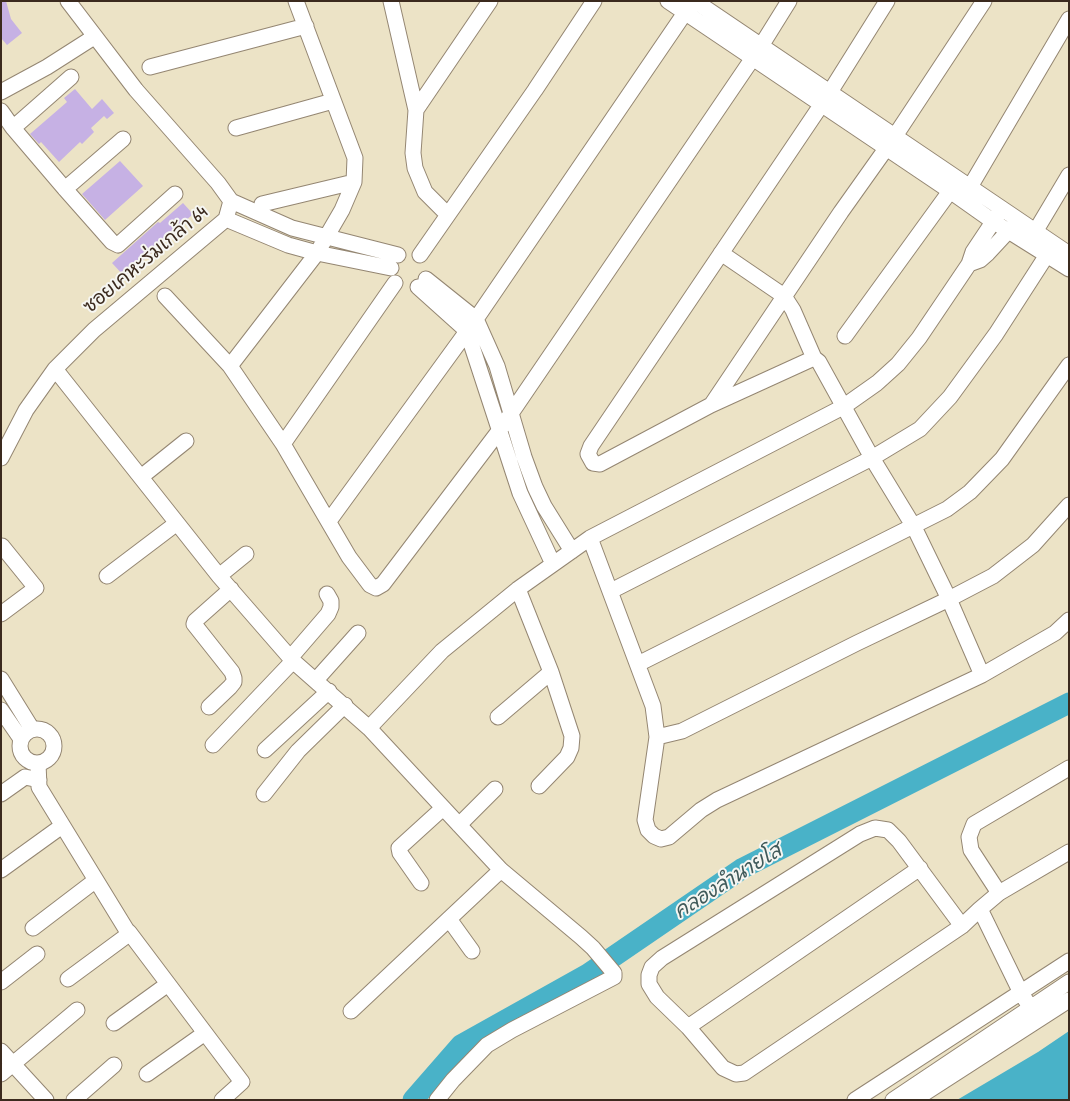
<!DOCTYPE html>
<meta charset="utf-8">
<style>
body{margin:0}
#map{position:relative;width:1070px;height:1101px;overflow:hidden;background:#ece3c6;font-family:"Patrick Hand",sans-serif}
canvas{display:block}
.frame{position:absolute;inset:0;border:2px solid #3b2a1e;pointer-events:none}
</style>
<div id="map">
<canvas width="1070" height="1101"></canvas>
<div class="frame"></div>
</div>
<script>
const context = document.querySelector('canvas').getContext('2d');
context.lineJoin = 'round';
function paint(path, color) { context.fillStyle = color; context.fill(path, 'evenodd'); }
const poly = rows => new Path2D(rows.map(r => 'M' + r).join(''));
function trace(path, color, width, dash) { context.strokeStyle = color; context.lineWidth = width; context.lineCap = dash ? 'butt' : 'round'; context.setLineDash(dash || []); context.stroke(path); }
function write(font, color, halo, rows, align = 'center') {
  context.font = font + ' "Patrick Hand","Playpen Sans Thai",sans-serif'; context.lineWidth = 4; context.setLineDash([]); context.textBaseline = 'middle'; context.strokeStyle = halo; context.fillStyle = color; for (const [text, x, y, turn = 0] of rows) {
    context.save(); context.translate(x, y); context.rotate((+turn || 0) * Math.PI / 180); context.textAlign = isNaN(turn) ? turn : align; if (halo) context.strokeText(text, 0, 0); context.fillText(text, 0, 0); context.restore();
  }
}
paint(poly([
 [1069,1031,1069,1100,957,1100,1038,1052]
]), '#49b2c8');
trace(poly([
 [413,1100,461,1045,588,974,743,868,1069,703]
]), '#49b2c8', 21);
paint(poly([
 [1,1,6,1,11,19,22,33,7,45,1,38],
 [75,89,92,109,102,99,114,113,107,119,104,116,91,128,94,132,82,144,80,142,59,162,41,142,39,144,30,134,67,102,64,98],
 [120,161,143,186,105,220,82,194],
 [183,203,193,214,125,277,112,263,158,222,160,223]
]), '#c6b1e4');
const minor = poly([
 [391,1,416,110,413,153,415,168,425,192,447,214],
 [668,1,950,191,994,222,1069,269],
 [695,1,1069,254],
 [150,67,306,26],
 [1,92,47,67,94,37],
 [416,110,490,1],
 [1,111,13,128,65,189,112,242,118,245,175,194],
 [13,128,71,77],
 [236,128,333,101],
 [970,187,1069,19],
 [65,189,123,139],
 [231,201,292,228,398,255],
 [262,204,354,182],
 [226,219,288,245,317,253,391,268],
 [1035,232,1069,175],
 [721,253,784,296,793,310,814,358],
 [420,255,535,90,594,1],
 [969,264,980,260,988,253,1014,225],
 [426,279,476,319,497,366,524,457,535,487,544,506,572,551],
 [418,287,467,331,520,493,553,564],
 [165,296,230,366,283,444,349,557,370,585,376,588,383,584,499,431,761,46,789,1],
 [845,336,956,183],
 [230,366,317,253,342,210,354,182,355,158,296,1],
 [55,369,219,576,293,661,369,728,501,870,581,937,593,948,614,973,614,977,512,1030,487,1045,453,1080,437,1100],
 [712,404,841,212,895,136,984,1],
 [283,444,395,283],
 [1,458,26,410,55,369,94,330,226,219,231,201,218,183,136,90,68,1],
 [141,477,186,441],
 [329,521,476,319,693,1],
 [590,538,653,706,657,737,645,820,648,830,654,836,661,839,669,837,701,810,717,800,982,675,949,599,914,527,872,458,819,362,814,358,711,405,600,464,593,463,588,454,591,446,830,92,887,1],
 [1,547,2,546,36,588,1,614],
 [107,576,177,523],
 [219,576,246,554],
 [518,589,551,672,572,736,571,748,567,757,539,786],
 [611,591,872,458,920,429,950,397,996,334,1054,244],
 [291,657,328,614,331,607,331,601,327,594],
 [638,664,947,509,970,492,1002,459,1069,365],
 [982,675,1055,633,1069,620],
 [1,679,32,729],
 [316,680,358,633],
 [209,707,230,687,234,682,234,678,232,672,194,624,195,621,231,589],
 [1,710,21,739],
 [498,717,551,672],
 [369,728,442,651,518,589,590,538,843,407,877,383,898,364,919,338,969,264,973,252,1001,210],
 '20 746a17 17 0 1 1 34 0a17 17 0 1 1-34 0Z',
 [657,737,682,731,857,643,949,599,993,576,1033,545,1069,505],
 [213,745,293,661],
 [265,750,329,691],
 [38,763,39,787,129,934,68,979],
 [1,794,25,777,39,780],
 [264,794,298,751,345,705],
 [459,825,495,789],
 [1,870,62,826],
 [421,883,400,853,399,848,443,808],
 [999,893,971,850,969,837,974,824,1069,768],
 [980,909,999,893,1069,852],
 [449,919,472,951],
 [962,926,899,841,888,830,875,828,860,834,662,958,652,967,649,975,649,984,657,997,688,1027,723,1068,736,1074,744,1073,962,926,980,909,1020,991,1038,1020],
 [33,928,96,880],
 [129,932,242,1082,222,1100],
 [1,982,37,954],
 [351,1011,501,870],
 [114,1023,168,984],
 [688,1027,920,868],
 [1,1051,46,1100],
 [1,1074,77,1010],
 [147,1074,205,1033],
 [74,1100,114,1065],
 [855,1100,1069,961],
 [893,1100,1069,982],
 [914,1100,1069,1000]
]);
trace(minor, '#948672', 17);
trace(minor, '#fff', 15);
write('19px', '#3b2a1e', '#f6f6f2', [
 ["ซอยเคหะร่มเกล้า 64",146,260,-40]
]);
write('italic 20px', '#405a5a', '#f6f6f2', [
 ["คลองลำนายโส",728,882,-32]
]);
</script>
